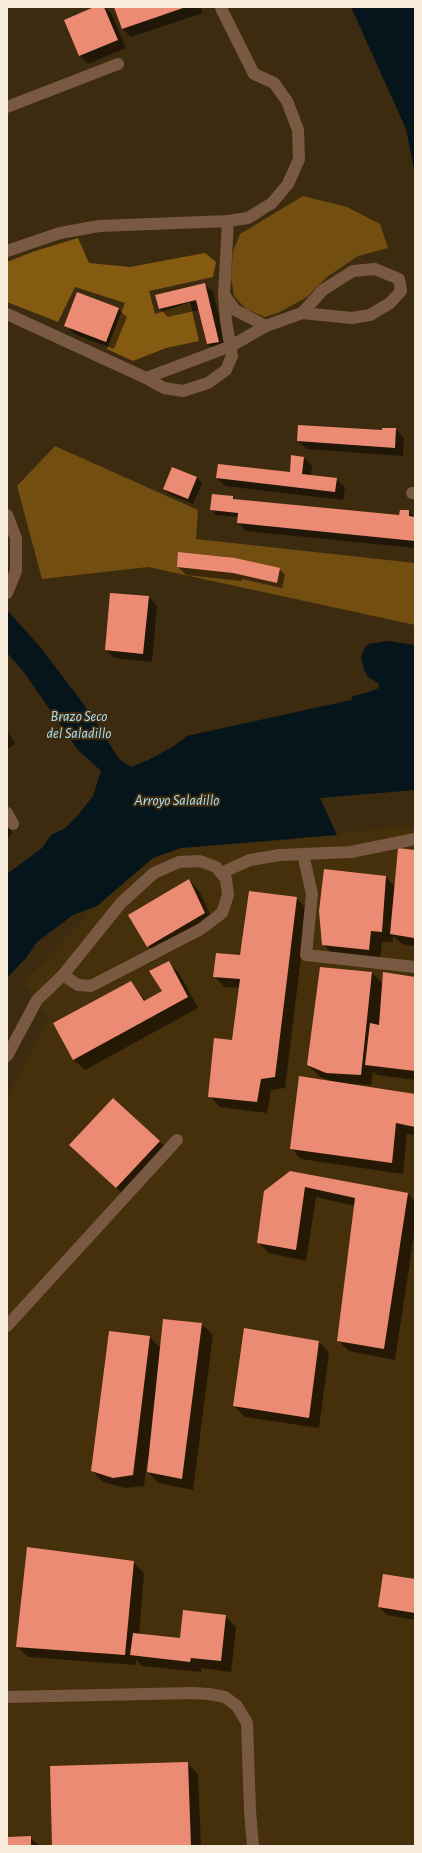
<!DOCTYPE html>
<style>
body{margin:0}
#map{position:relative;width:422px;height:1853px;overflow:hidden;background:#3d2b0f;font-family:"Alegreya Sans",sans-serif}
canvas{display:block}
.frame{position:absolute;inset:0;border:8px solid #f7ebdb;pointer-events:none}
</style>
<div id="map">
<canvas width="422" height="1853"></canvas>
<div class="frame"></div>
</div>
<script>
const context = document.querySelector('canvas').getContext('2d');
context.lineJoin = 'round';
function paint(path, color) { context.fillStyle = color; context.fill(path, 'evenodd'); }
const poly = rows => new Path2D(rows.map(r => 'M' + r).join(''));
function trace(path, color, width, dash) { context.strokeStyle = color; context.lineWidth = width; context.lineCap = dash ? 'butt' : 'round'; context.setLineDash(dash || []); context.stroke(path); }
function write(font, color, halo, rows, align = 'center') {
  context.font = font + ' "Alegreya Sans",sans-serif'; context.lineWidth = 4; context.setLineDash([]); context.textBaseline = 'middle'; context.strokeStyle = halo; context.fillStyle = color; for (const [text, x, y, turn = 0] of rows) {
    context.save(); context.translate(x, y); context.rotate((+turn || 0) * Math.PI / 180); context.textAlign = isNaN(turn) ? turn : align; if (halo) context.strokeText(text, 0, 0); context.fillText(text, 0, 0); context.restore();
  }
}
paint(poly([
 [415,825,415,1846,7,1846,7,1098,49,1019,24,981,97,906,153,858,181,848,270,842]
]), '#462f0b');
paint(poly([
 [303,196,347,207,380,224,388,248,358,256,327,277,307,297,280,312,265,317,246,309,234,296,231,277,233,251,240,234],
 [55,446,198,510,196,539,415,563,415,625,148,567,42,579,17,486]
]), '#724e11');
paint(poly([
 [78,238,89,263,130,267,205,253,216,262,213,277,149,291,155,314,190,302,199,341,166,348,133,361,107,349,125,303,75,287,58,322,7,302,7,262,32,252]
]), '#855b12');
paint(poly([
 [351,7,415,7,415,175,406,129],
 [7,610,41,648,91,714,119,759,131,767,148,760,174,746,187,736,351,700,353,696,369,692,379,688,379,685,378,683,368,677,364,670,361,658,365,647,369,644,387,641,415,645,415,790,320,798,337,835,181,848,153,858,97,906,73,915,37,942,26,958,7,978,7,874,42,848,51,835,65,828,79,814,93,796,101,771,78,750,23,671,7,653]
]), '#06151c');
paint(poly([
 [96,7,105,7,111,13,126,48,88,64,80,56],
 [115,7,195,7,196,9,197,7,200,7,203,13,131,37,123,29],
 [204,284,213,292,227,350,216,352,208,344,199,310,168,317,160,309,156,295],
 [118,309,127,317,114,349,74,334,66,325],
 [395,429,404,438,403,456,307,449,298,441],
 [304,458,312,466,311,476,336,479,345,487,343,500,225,486,217,478,290,473],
 [173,468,197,478,202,484,193,504,169,494,164,488],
 [233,497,236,500,400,516,409,511,415,517,415,548,246,531,238,523,238,517,217,515,211,510],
 [178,567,279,569,285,575,282,588,242,579,241,581,186,575],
 [149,597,157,606,152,662,114,658,106,650],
 [7,730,15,744,7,749],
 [7,824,12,833,7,839],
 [415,850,415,946,402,944,393,936,393,942,382,942,380,960,333,955,323,944,386,877,395,887],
 [189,880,199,891,215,924,159,957,148,946],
 [296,898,307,909,285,1088,271,1090,267,1113,220,1107,210,1096,233,1041,240,988,225,987,214,976,240,956],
 [169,963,179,973,198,1008,85,1070,74,1060,54,1023,131,983,146,1001,164,991],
 [372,973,383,984,415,978,415,1080,377,1075,373,1071,371,1085,357,1084,357,1086,415,1095,415,1135,407,1134,403,1174,301,1159,291,1148,333,1082,319,1076,308,1065],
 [159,1141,170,1152,127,1198,81,1155],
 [290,1172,408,1194,415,1201,415,1228,395,1360,349,1351,338,1340,355,1206,316,1197,306,1261,269,1253,258,1242],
 [202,1324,213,1335,193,1490,158,1483,148,1472,149,1462,147,1462,144,1486,125,1488,103,1482,92,1471,109,1332,150,1337,161,1349],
 [319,1342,329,1353,319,1428,245,1417,234,1406],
 [133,1562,144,1573,139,1635,181,1640,225,1616,236,1627,231,1672,201,1668,201,1672,142,1666,136,1660,136,1665,28,1657,17,1646],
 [415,1580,415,1620,387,1615,379,1607],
 [187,1763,198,1774,201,1846,53,1846],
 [30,1837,39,1846,7,1846,7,1838]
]), '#0007');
paint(poly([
 [94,7,104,7,118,40,79,56,64,20],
 [114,7,186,7,122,29],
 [205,283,219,342,207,344,196,300,159,309,155,295],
 [77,292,119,308,106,342,64,326],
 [298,425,382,430,382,428,396,428,395,448,297,441],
 [291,455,304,457,302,474,337,478,335,492,216,478,218,464,290,472],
 [172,467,197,477,188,499,163,489],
 [212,494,233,496,233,499,399,515,400,510,409,510,409,516,415,517,415,541,237,523,238,513,210,510],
 [178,552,235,558,280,568,277,583,233,573,177,567],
 [110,593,149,596,143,654,105,650],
 [398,848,415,850,414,938,390,934],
 [324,869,386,876,382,932,371,931,369,950,322,945,319,911],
 [189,879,205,913,147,947,128,915],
 [249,891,297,897,275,1077,261,1079,257,1102,208,1097,214,1038,232,1040,240,979,213,977,216,953,240,955],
 [169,961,188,997,73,1060,53,1023,131,981,144,1001,162,991,149,971],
 [320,967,372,972,361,1075,326,1073,307,1065],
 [383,972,415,977,415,1071,365,1065,370,1023,379,1025],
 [299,1076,415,1094,415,1127,396,1123,392,1163,290,1149],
 [113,1098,160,1141,116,1188,69,1145],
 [290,1171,408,1193,384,1349,337,1341,355,1198,305,1187,296,1250,257,1243,264,1191],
 [163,1319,202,1323,182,1479,147,1472],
 [244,1328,319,1341,309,1418,233,1406],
 [109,1331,150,1336,133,1475,113,1478,91,1471],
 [27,1547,134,1561,125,1655,16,1647],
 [383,1574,415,1579,415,1613,378,1607],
 [183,1610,226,1615,221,1661,191,1658,190,1662,130,1655,133,1633,180,1638],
 [188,1762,191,1846,52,1846,50,1766],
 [31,1836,31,1846,7,1846,7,1837]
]), '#ec8b73');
trace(poly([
 [7,107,118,64],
 [7,251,60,233,99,226,228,221,248,218,272,203,288,184,299,159,298,130,287,101,274,83,254,74,221,8],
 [225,296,235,310,266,326],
 [7,314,146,378,164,388,183,391,208,383,226,370,232,356,226,321,224,295,228,221],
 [146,378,231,346,266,326,302,313,352,318,370,315,390,303,401,291,399,279,375,269,353,271,323,290,302,313],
 [412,493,415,493],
 [7,515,16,538,16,571,7,593],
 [7,813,13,824],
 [303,854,312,894,306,955,415,967],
 [221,873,250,860,280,855,351,852,415,839],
 [7,1056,37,1000,63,975,121,903,154,873,179,862,200,861,216,867,226,879,228,895,222,913,201,929,91,986,78,985,63,975],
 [7,1326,177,1140],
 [7,1697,192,1693,209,1694,225,1697,237,1706,247,1723,250,1811,253,1846]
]), '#795941', 12);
write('italic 15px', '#ace0f7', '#3d2b0f', [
 ["Brazo Seco",79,716],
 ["del Saladillo",79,733],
 ["Arroyo Saladillo",177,800]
]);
</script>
